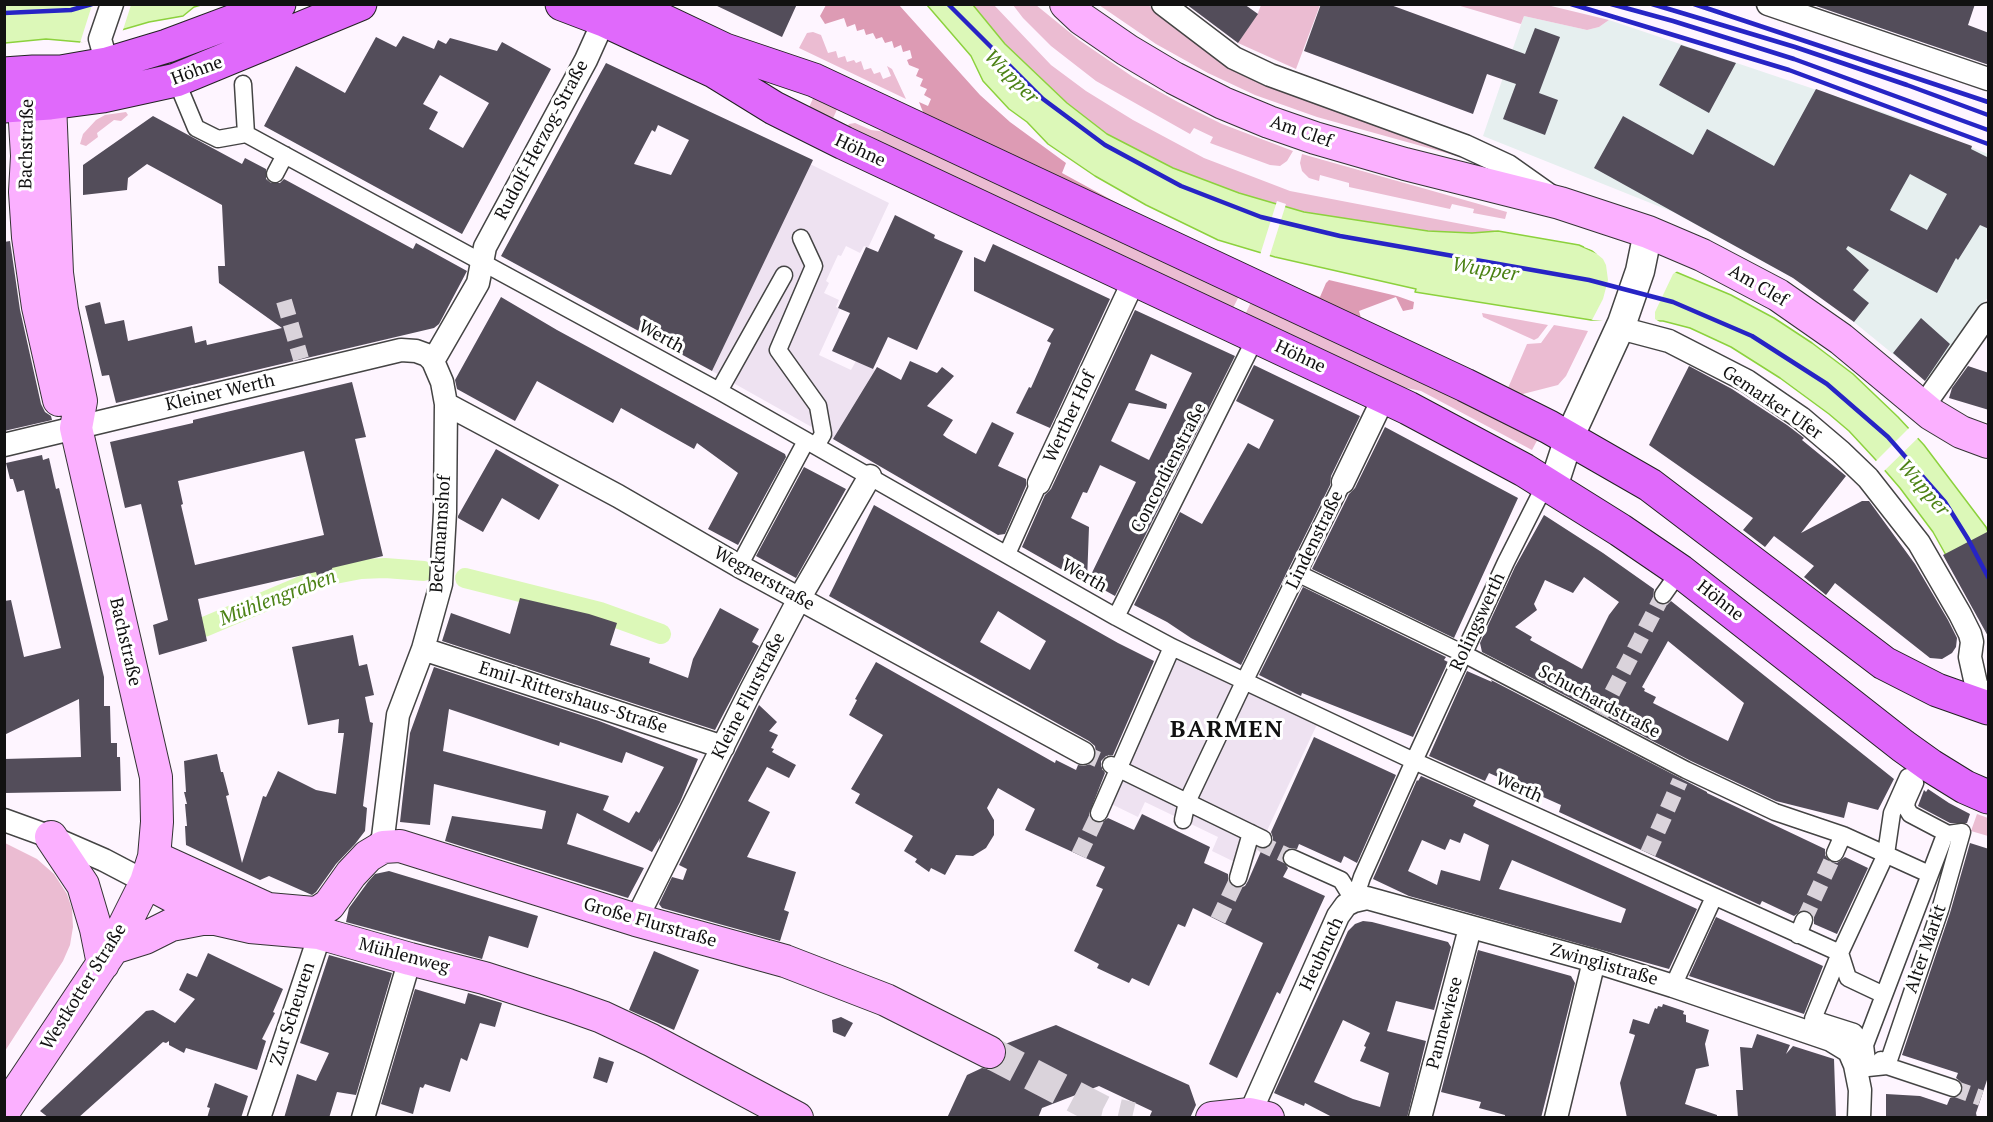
<!DOCTYPE html>
<meta charset="utf-8">
<style>
body{margin:0}
#map{position:relative;width:1993px;height:1122px;overflow:hidden;background:#fef5ff;font-family:"PT Serif",serif}
canvas{display:block}
.frame{position:absolute;inset:0;border:6px solid #111;pointer-events:none}
</style>
<div id="map">
<canvas width="1993" height="1122"></canvas>
<div class="frame"></div>
</div>
<script>
const context = document.querySelector('canvas').getContext('2d');
context.lineJoin = 'round';
function paint(path, color) { context.fillStyle = color; context.fill(path, 'evenodd'); }
const poly = rows => new Path2D(rows.map(r => 'M' + r).join(''));
function trace(path, color, width, dash) { context.strokeStyle = color; context.lineWidth = width; context.lineCap = dash ? 'butt' : 'round'; context.setLineDash(dash || []); context.stroke(path); }
function write(font, color, halo, rows, align = 'center') {
  context.font = font + ' "PT Serif",serif'; context.lineWidth = 6; context.setLineDash([]); context.textBaseline = 'middle'; context.strokeStyle = halo; context.fillStyle = color; for (const [text, x, y, turn = 0] of rows) {
    context.save(); context.translate(x, y); context.rotate((+turn || 0) * Math.PI / 180); context.textAlign = isNaN(turn) ? turn : align; if (halo) context.strokeText(text, 0, 0); context.fillText(text, 0, 0); context.restore();
  }
}
paint(poly([
 [1524,16,1587,30,1599,27,1609,20,1894,116,1988,154,1988,297,1926,381,1838,309,1793,278,1673,212,1483,136]
]), '#e6efef');
paint(poly([
 [973,5,994,5,1051,65,1086,91,1133,120,1204,158,1290,191,1498,231,1472,233,1428,231,1304,212,1239,193,1173,168,1107,134,1067,103,1005,44],
 [1013,5,1036,5,1079,40,1133,77,1178,102,1222,124,1293,151,1287,161,1280,166,1270,165,1210,143,1213,137,1194,128,1190,134,1096,81,1051,46,1023,18],
 [1099,5,1148,5,1204,46,1468,159,1317,117,1255,95,1208,73,1156,44],
 [1261,5,1320,5,1296,69,1238,43,1258,13],
 [1457,5,1547,5,1609,20,1599,27,1587,30,1524,16,1521,24],
 [813,32,821,35,828,53,836,51,838,58,845,56,847,62,854,60,856,63,861,61,864,70,871,68,874,74,880,72,883,79,891,76,887,66,892,69,906,99,799,48,807,33],
 [815,94,839,105,830,125,806,114],
 [126,112,128,115,121,121,114,120,97,133,98,137,86,146,80,144,83,134,96,120,105,115],
 [855,123,871,130,902,134,1241,292,1231,312,846,129,849,124],
 [1302,154,1507,212,1505,219,1473,213,1474,209,1452,204,1450,209,1349,187,1349,183,1320,175,1319,181,1309,178,1302,171,1300,163],
 [1253,298,1540,435,1532,450,1421,391,1397,386,1243,319],
 [1482,313,1548,325,1538,338,1534,340,1483,317],
 [1554,325,1588,331,1566,376,1558,385,1515,396,1508,388,1527,344,1541,343],
 [1977,814,1988,818,1988,836,1971,831],
 [5,843,37,859,54,874,67,894,72,909,73,927,70,945,63,961,5,1051]
]), '#ebbcd2');
paint(poly([
 [826,5,899,5,980,95,1010,122,1066,163,1062,173,1130,210,925,117,919,102,928,106,931,99,924,95,927,89,920,86,923,79,916,76,919,69,909,65,907,60,912,58,910,50,903,52,901,45,894,48,892,41,885,43,882,37,876,39,873,33,866,35,864,29,857,31,855,24,847,27,844,18,825,24,820,16],
 [1329,280,1397,296,1414,302,1413,309,1403,311,1396,297,1359,311,1363,325,1294,287,1320,297,1326,283]
]), '#dd9bb4');
paint(poly([
 [810,164,889,203,868,248,864,246,860,253,846,246,841,256,838,255,826,281,829,283,824,293,839,300,836,307,840,309,819,355,851,370,856,361,875,370,833,439,712,371],
 [1172,647,1320,718,1249,869,1212,851,1218,837,1145,802,1138,817,1099,798]
]), '#eee2f1');
const water = poly([
 [5,5,201,5,194,7,183,16,149,22,80,42,46,39,5,43,5,5],
 [927,5,973,5,1005,44,1067,103,1107,134,1173,168,1239,193,1304,212,1428,231,1472,233,1498,231,1579,245,1597,253,1608,253,1676,272,1731,295,1774,318,1812,343,1853,374,1898,417,1924,445,1986,527,1988,532,1988,630,1933,532,1900,488,1875,459,1849,431,1829,414,1780,378,1731,347,1690,328,1663,321,1591,320,1415,292,1416,289,1275,257,1218,240,1146,205,1095,176,1048,144,1027,122,1009,109,983,81,971,56,927,5]
]);
paint(water, '#dcf8b8');
trace(water, '#8cd13d', 1.5);
paint(poly([
 [92,5,131,5,122,33,80,43],
 [1277,201,1286,204,1269,258,1260,255],
 [1585,245,1598,250,1608,250,1679,270,1673,274,1655,312,1655,319,1663,324,1625,323,1592,320,1603,299,1608,280,1606,265,1603,259,1592,250,1584,247],
 [1911,426,1920,436,1882,473,1874,463]
]), '#fef5ff');
trace(poly([
 [465,578,600,612,661,634],
 [204,627,311,582,335,574,361,569,385,568,424,571]
]), '#dcf8b8', 20);
paint(poly([
 [713,4,797,4,782,37],
 [1186,4,1244,4,1258,14,1238,43],
 [1321,4,1388,4,1525,54,1535,28,1560,37,1539,93,1558,100,1545,135,1503,119,1516,84,1487,74,1473,114,1304,51],
 [1816,4,1975,4,1968,25,1989,33,1989,65,1816,6],
 [403,36,434,49,438,40,446,44,450,38,497,51,502,42,551,69,462,234,264,126,296,66,345,93,376,37,396,47],
 [440,75,489,103,463,148,429,129,438,112,423,104],
 [1681,45,1736,63,1709,113,1659,85],
 [606,63,813,160,712,371,501,256],
 [658,125,689,140,671,175,634,164,652,130,655,132],
 [1816,89,1972,146,1971,149,1989,158,1989,229,1980,225,1958,260,1956,258,1937,293,1848,246,1846,249,1869,270,1853,290,1869,303,1854,322,1793,278,1594,168,1623,116,1693,155,1707,129,1774,166],
 [1910,174,1947,194,1927,230,1890,210],
 [153,116,242,164,245,158,266,169,266,179,271,183,280,183,284,179,413,249,416,243,467,271,439,324,434,328,116,403,109,375,102,376,85,306,100,302,105,324,124,320,128,341,192,326,195,343,206,340,207,345,282,328,219,283,218,266,225,266,222,205,147,164,128,178,127,190,83,195,83,165],
 [895,215,935,235,934,238,963,251,917,350,888,337,873,369,832,351,850,313,838,308,866,247,878,252],
 [10,241,20,310,41,404,45,412,51,416,52,420,4,431,4,242],
 [993,244,1110,299,1050,428,1016,413,1029,387,1031,388,1051,343,1047,341,1054,329,974,291,974,257,985,262],
 [501,297,557,330,785,454,786,457,738,545,708,529,738,473,697,443,694,449,621,408,613,423,537,381,515,421,457,389,455,380],
 [1135,310,1235,356,1115,596,1088,581,1136,482,1100,465,1087,493,1083,492,1071,518,1089,527,1087,581,1076,574,1073,576,1022,547,1045,495,1051,489],
 [1151,354,1192,373,1149,460,1111,441,1129,403,1166,409,1167,404,1135,390],
 [1921,318,1950,344,1925,381,1893,353],
 [910,361,937,373,942,367,954,376,927,406,953,420,943,435,947,438,976,454,992,422,1014,433,998,466,1026,479,1026,486,1005,534,998,535,833,439,877,367,901,380],
 [1254,365,1360,416,1331,476,1330,485,1241,665,1191,638,1167,622,1134,605,1180,512,1202,524,1248,443,1259,449,1274,420,1236,401],
 [1689,366,1732,389,1787,425,1804,438,1802,440,1846,476,1801,533,1862,501,1869,501,1915,564,1948,620,1957,638,1956,647,1952,653,1942,659,1930,658,1835,583,1826,595,1804,577,1814,566,1774,536,1765,547,1743,530,1753,518,1649,445],
 [1968,366,1989,373,1989,410,1949,398,1952,388],
 [352,382,366,437,355,439,383,556,332,568,334,578,319,583,316,572,198,599,207,641,159,655,153,625,168,620,141,504,125,508,110,442,193,423,193,420],
 [304,451,324,535,195,565,181,505,183,504,178,481],
 [1385,427,1518,498,1454,638,1312,569,1349,494,1355,488],
 [496,449,559,485,539,520,502,498,483,532,458,518,458,516],
 [42,455,43,460,49,458,56,489,59,488,104,677,104,706,110,706,111,743,117,743,117,757,120,757,121,791,4,793,4,759,81,757,79,699,4,735,4,601,11,600,24,657,61,648,24,490,17,492,13,479,10,479,6,463],
 [804,467,846,489,796,578,756,556],
 [874,505,1118,643,1154,661,1113,755,1106,756,1101,761,1101,766,1105,773,1089,814,1090,819,1094,822,1101,823,1108,818,1134,830,1142,814,1210,847,1204,863,1228,874,1228,880,1230,885,1235,888,1240,888,1245,886,1248,881,1262,849,1268,848,1273,843,1273,838,1271,832,1314,737,1396,775,1357,863,1344,856,1341,863,1299,844,1297,849,1290,848,1283,853,1282,860,1288,868,1283,877,1325,896,1280,994,1277,992,1237,1078,1209,1064,1263,943,1193,908,1185,927,1178,924,1149,986,1132,978,1129,983,1097,968,1099,964,1074,951,1103,889,1096,886,1105,867,1025,830,1035,809,998,788,987,808,994,820,994,835,986,848,973,856,956,855,945,875,931,868,929,872,915,862,917,859,904,851,913,836,855,803,860,794,851,789,883,735,849,715,857,700,855,699,876,662,1055,763,1056,760,1076,770,1078,765,1084,766,1090,764,1095,760,1096,753,1095,746,1089,741,829,596],
 [998,611,1046,641,1030,670,980,642],
 [1544,515,1603,553,1654,589,1653,599,1657,604,1667,605,1671,601,1894,779,1878,810,1848,802,1844,818,1776,801,1691,761,1482,652,1480,643,1515,567],
 [1584,577,1619,602,1609,615,1582,669,1530,640,1532,637,1515,627,1537,610,1534,604,1545,580,1573,593],
 [1668,641,1744,703,1728,741,1653,703,1656,697,1644,691,1645,689,1642,687],
 [1989,531,1989,638,1943,555],
 [1303,587,1446,657,1444,660,1448,662,1413,737,1302,693,1301,696,1259,675],
 [520,598,589,614,617,623,610,645,650,658,649,663,688,678,693,659,720,608,759,629,752,642,759,646,715,730,442,641,451,613,510,634],
 [353,635,359,666,367,664,374,695,365,697,370,722,373,723,363,806,367,808,365,831,355,844,336,864,316,892,312,895,269,876,260,880,186,845,185,826,187,826,185,804,187,804,184,792,186,792,184,761,217,754,221,772,223,772,229,795,226,796,242,863,263,796,266,797,278,771,316,790,336,794,344,733,338,733,339,719,308,725,292,647],
 [434,667,599,721,698,759,680,802,659,843,660,838,652,852,577,813,567,844,644,868,628,898,445,841,452,816,542,829,546,811,434,784,430,825,400,822,410,733],
 [449,709,559,746,560,742,622,763,626,752,664,767,639,813,636,811,629,823,603,810,609,796,443,751],
 [1467,671,1492,682,1491,680,1707,792,1707,793,1825,849,1825,855,1830,862,1837,863,1845,857,1868,868,1837,934,1814,924,1814,918,1808,911,1802,910,1794,916,1762,901,1760,905,1559,812,1561,805,1489,773,1485,781,1429,756],
 [759,705,777,722,769,731,778,735,771,748,774,749,772,752,796,765,789,778,767,767,748,801,770,812,747,857,796,872,784,910,789,912,780,941,662,908,659,904,672,877,683,880,687,869,679,865],
 [1421,776,1476,800,1473,806,1697,909,1669,969,1409,896,1373,879,1417,780,1418,781],
 [1464,833,1489,845,1480,881,1441,870,1437,885,1408,871,1422,840,1445,850,1450,839,1460,843],
 [1512,860,1626,909,1621,923,1499,889],
 [1928,789,1949,803,1970,814,1967,823,1950,823,1918,806,1924,790,1926,792],
 [1970,843,1989,849,1989,1074,1976,1113,1977,1118,1886,1118,1886,1094,1920,1096,1947,1105,1950,1098,1959,1096,1963,1091,1961,1082,1956,1078,1958,1073,1902,1055,1950,913],
 [389,871,538,916,528,948,489,936,482,959,346,922,349,908,368,882,375,874],
 [1716,917,1823,966,1804,1014,1689,976],
 [1363,921,1372,922,1448,942,1451,947,1434,1010,1396,1001,1387,1031,1426,1041,1407,1118,1334,1118,1305,1103,1304,1106,1274,1093,1348,931,1355,924],
 [1343,1020,1370,1033,1364,1046,1366,1047,1360,1061,1389,1073,1380,1107,1353,1099,1314,1082],
 [1478,950,1571,976,1575,983,1541,1118,1505,1118,1505,1115,1479,1108,1481,1102,1441,1092],
 [654,951,699,970,674,1030,629,1010],
 [208,953,283,989,273,1012,275,1013,262,1039,266,1041,257,1070,186,1048,184,1053,169,1045,169,1041,166,1043,163,1042,78,1118,49,1118,40,1111,146,1011,153,1010,175,1023,195,999,179,990,187,973,197,977],
 [329,955,392,973,356,1095,337,1092,329,1118,284,1118,297,1074,316,1081,329,1053,300,1043],
 [415,989,465,1004,468,993,502,1003,495,1027,480,1023,467,1061,461,1058,450,1092,425,1084,423,1088,420,1087,413,1114,381,1104],
 [1663,1004,1684,1011,1683,1014,1686,1015,1686,1022,1709,1030,1705,1044,1709,1066,1696,1069,1685,1104,1717,1115,1717,1118,1627,1118,1620,1083,1635,1035,1629,1033,1633,1019,1649,1024,1655,1008,1657,1009,1658,1006,1662,1007],
 [841,1017,853,1023,845,1037,833,1032,832,1020],
 [1056,1025,1189,1085,1196,1105,1190,1118,1149,1118,1152,1111,1099,1086,1042,1108,1038,1118,947,1118,967,1075,982,1068,991,1070,998,1067,1005,1060,1007,1052,1005,1044],
 [1757,1034,1790,1045,1786,1054,1793,1046,1834,1059,1836,1118,1738,1118,1736,1090,1743,1090,1740,1047,1752,1048],
 [599,1057,614,1062,607,1083,593,1078],
 [215,1083,248,1096,241,1118,207,1118,210,1108,207,1107]
]), '#534d5a');
trace(poly([
 [284,301,301,359],
 [1601,714,1663,595],
 [1083,753,1111,765],
 [1263,839,1264,845,1292,858],
 [1648,853,1680,781],
 [1079,855,1099,813],
 [1218,920,1238,878],
 [1804,920,1835,853],
 [1953,1088,1981,1098]
]), '#dad3db', 16, [16, 8]);
trace(poly([
 [989,1052,1102,1111,1132,1118]
]), '#dad3db', 32, [32, 16]);
const pedestrian = poly([
 [176,80,196,128,218,139,246,134,719,391,1116,617,1172,647,1414,761,1840,953,1848,978,1884,995],
 [243,84,246,134],
 [275,174,285,155],
 [801,238,814,266,778,350,818,406,823,434,816,446],
 [719,391,784,275],
 [1007,554,1039,483],
 [739,566,806,441],
 [1299,574,1464,654,1686,770,1775,812,1843,835,1929,874],
 [1663,595,1680,571],
 [1116,617,1256,337],
 [1111,765,1263,839],
 [1908,777,1915,783,1907,801,1906,807,1910,814,1948,834,1962,832,1940,910,1887,1066,1868,1068,1865,1045,1854,1032,1813,1019,1840,953,1886,854,1892,813,1908,777],
 [1099,813,1172,647],
 [1183,820,1187,802,1244,682,1343,482],
 [1835,853,1843,835],
 [1292,858,1341,880,1354,901],
 [1238,878,1251,833],
 [1354,901,1362,877,1414,761,1506,562,1546,483],
 [1798,935,1804,920],
 [1673,986,1714,897],
 [1858,1048,1865,1045,1943,840],
 [1881,1060,1887,1066,1953,1088]
]);
const minor = poly([
 [112,4,100,39,107,64,115,74],
 [1163,4,1234,58,1270,75,1465,146,1508,166,1549,195],
 [1768,4,1988,79],
 [1620,328,1669,341,1747,381,1801,418,1841,452,1868,478,1919,543,1960,614,1970,634,1972,642,1970,657,1976,684,1988,706],
 [433,361,478,283,485,247,586,60,604,20],
 [446,404,618,496,739,566,1083,753],
 [1922,408,1988,314],
 [4,445,401,350,416,351,427,355,433,361,442,382,446,404,445,512,441,584,423,649,398,715,383,837,377,850],
 [1343,482,1384,397],
 [1039,483,1134,280],
 [423,649,723,747],
 [4,820,51,837,104,860,146,882],
 [636,920,751,690,799,599,870,476],
 [259,1118,317,943,322,919],
 [363,1118,410,959],
 [1248,1118,1338,916,1346,905,1354,901,1367,898,1594,961,1673,986,1831,1040,1849,1051,1855,1065,1860,1090,1859,1118],
 [1420,1118,1470,928],
 [1556,1118,1594,961]
]);
const tertiary = poly([
 [1553,487,1569,438,1622,323,1640,271,1648,232]
]);
const secondary = poly([
 [1066,4,1082,19,1127,50,1174,78,1223,103,1269,122,1315,138,1405,164,1560,203,1648,232,1702,255,1778,295,1841,339,1931,414,1961,432,1988,442],
 [31,79,24,105,27,156,25,192,28,237,38,307,59,400],
 [51,837,83,885,96,929,103,964],
 [154,857,268,909,314,913,320,911,329,905,351,874,368,856,383,847,400,846,636,920,785,961,886,1000,989,1052],
 [146,882,215,919,250,927,319,933,410,959,484,978,568,1005,602,1017,651,1040,797,1118],
 [113,948,145,938,171,925,202,919,215,919],
 [4,1111,113,948,146,882,154,857,157,822,156,777,76,428,81,401,62,310,57,273,50,103,38,81],
 [1212,1118,1250,1114,1268,1118]
]);
const primary = poly([
 [562,4,604,20,714,71,774,108,844,143,1408,408,1524,470,1620,530,1680,571,1903,746,1931,766,1965,787,1988,797],
 [628,4,725,50,814,80,1465,385,1549,427,1650,485,1884,663,1937,690,1988,708],
 [4,74,33,72,61,72,107,64,167,46,279,4],
 [4,106,50,103,103,96,176,80,360,4]
]);
trace(pedestrian, '#444', 19);
trace(minor, '#444', 25);
trace(tertiary, '#444', 31);
trace(secondary, '#333', 34);
trace(primary, '#222', 35);
trace(pedestrian, '#fff', 16);
trace(minor, '#fff', 22);
trace(tertiary, '#fff', 28);
trace(secondary, '#fbb0ff', 32);
trace(primary, '#e069fb', 33);
trace(poly([
 [948,4,1043,99,1105,145,1181,186,1261,217,1340,236,1589,280,1673,302,1752,336,1827,384,1888,437,1945,502,1968,539,1988,577],
 [1571,4,1789,70,1988,144],
 [1611,4,1673,21,1794,59,1988,130],
 [1652,4,1795,47,1907,85,1988,115],
 [1694,4,1988,102],
 [4,13,71,10,92,4]
]), '#2724c5', 4.5);
write('18px', '#111', '#fff', [
 ["Höhne",197,71,-20],
 ["Am Clef",1301,132,19],
 ["Rudolf-Herzog-Straße",542,140,-62],
 ["Bachstraße",27,144,-89],
 ["Höhne",860,151,25],
 ["Am Clef",1758,286,30],
 ["Werth",661,337,29],
 ["Höhne",1300,357,25],
 ["Kleiner Werth",220,393,-13],
 ["Gemarker Ufer",1772,403,34],
 ["Werther Hof",1070,417,-65],
 ["Concordienstraße",1169,468,-63],
 ["Beckmannshof",441,534,-86],
 ["Lindenstraße",1315,540,-64],
 ["Werth",1084,576,30],
 ["Wegnerstraße",764,579,29],
 ["Höhne",1720,601,38],
 ["Rolingswerth",1478,622,-65],
 ["Bachstraße",125,642,77],
 ["Kleine Flurstraße",749,696,-63],
 ["Emil-Rittershaus-Straße",573,698,18],
 ["Schuchardstraße",1599,702,28],
 ["Werth",1519,788,24],
 ["Große Flurstraße",650,923,16],
 ["Alter Markt",1926,949,-71],
 ["Heubruch",1322,954,-65],
 ["Mühlenweg",404,956,15],
 ["Zwinglistraße",1604,965,16],
 ["Westkotter Straße",84,987,-58],
 ["Zur Scheuren",293,1014,-72],
 ["Pannewiese",1445,1023,-75]
]);
write('italic 20px', '#4b8214', '#fff', [
 ["Wupper",1011,77,45],
 ["Wupper",1485,270,9],
 ["Wupper",1923,488,49],
 ["Mühlengraben",278,598,-21]
]);
context.letterSpacing = '1.5px';
write('bold 24px', '#111', '#fff', [
 ["BARMEN",1227,730]
]);
context.letterSpacing = '0px';
</script>
